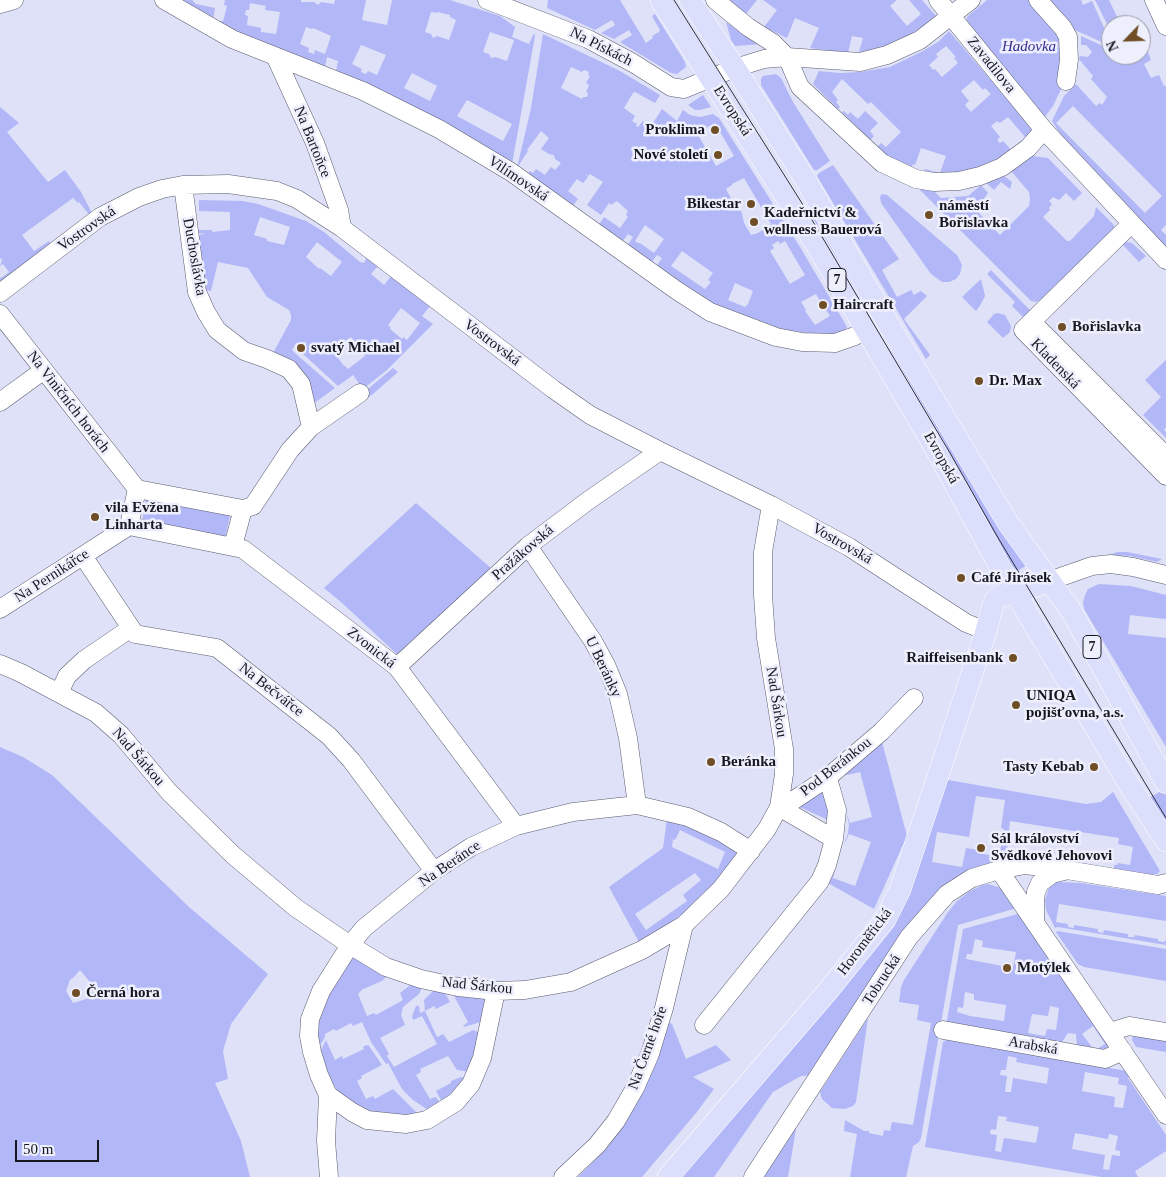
<!DOCTYPE html>
<meta charset="utf-8">
<style>
body{margin:0}
#map{position:relative;width:1166px;height:1177px;overflow:hidden;background:#dee1f7;font-family:Georgia,serif}
canvas{display:block}
.north{position:absolute;left:1101px;top:15px;width:50px;height:50px;box-sizing:border-box;background:#edeffd;border:1px solid #9799a4;border-radius:50%;rotate:246deg;font-size:14px;font-weight:700;line-height:20px;text-align:center;color:#17171f}
.north::after{content:'';display:block;margin:auto;width:18px;height:22px;background:#6f4e25;clip-path:polygon(50% 0,100% 100%,50% 72%,0 100%)}
.scale{position:absolute;left:15px;top:1140px;width:84px;height:22px;box-sizing:border-box;border:2px solid #17171f;border-top:0;padding-left:6px;font-size:15px;line-height:18px;white-space:nowrap;color:#17171f;-webkit-text-stroke:4px #edeffd;paint-order:stroke}
</style>
<div id="map">
<canvas width="1166" height="1177"></canvas>
<div class="north">N</div>
<div class="scale">50 m</div>
</div>
<script>
const context = document.querySelector('canvas').getContext('2d');
context.lineJoin = 'round';
function paint(path, color) { context.fillStyle = color; context.fill(path, 'evenodd'); }
const poly = rows => new Path2D(rows.map(r => 'M' + r).join(''));
function trace(path, color, width, dash) { context.strokeStyle = color; context.lineWidth = width; context.lineCap = dash ? 'butt' : 'round'; context.setLineDash(dash || []); context.stroke(path); }
function write(font, color, halo, rows, align = 'center') {
  context.font = font + ' Georgia,serif'; context.lineWidth = 5; context.setLineDash([]); context.textBaseline = 'middle'; context.strokeStyle = halo; context.fillStyle = color; for (const [text, x, y, turn = 0] of rows) {
    context.save(); context.translate(x, y); context.rotate((+turn || 0) * Math.PI / 180); context.textAlign = isNaN(turn) ? turn : align; if (halo) context.strokeText(text, 0, 0); context.fillText(text, 0, 0); context.restore();
  }
}
paint(poly([
 [178,0,192,0,196,4,215,8,213,20,218,23,219,21,223,21,227,6,224,5,225,0,301,0,301,2,314,2,318,5,321,2,334,4,335,0,366,0,362,20,387,25,392,0,450,0,500,16,515,27,512,37,529,44,534,33,535,36,512,164,441,121,380,89,336,71,338,61,327,57,325,67,255,41,223,27],
 [250,3,266,6,265,10,280,12,276,34,261,32,261,28,247,25,248,16,245,15,246,10,249,10],
 [431,12,437,13,438,12,450,15,450,17,456,20,449,40,437,36,433,38,431,34,425,32],
 [306,27,312,29,313,28,331,36,325,54,315,50,314,54,308,52,309,48,300,44],
 [490,32,514,40,507,61,495,57,491,58,489,54,483,52],
 [361,45,386,55,377,75,368,71,366,74,361,72,362,69,352,64],
 [412,73,437,86,430,101,404,88],
 [467,100,512,124,503,141,457,116],
 [548,0,620,0,646,43,653,38,652,36,659,32,660,30,652,16,655,14,685,62,686,67,677,74,671,73,620,42,632,35,629,30,614,39,601,33,615,25,612,20,595,30,547,8],
 [730,0,757,0,746,14],
 [763,0,897,0,890,6,907,26,921,14,909,0,922,0,937,17,902,40,873,50,859,52,863,38,852,36,848,53,810,48,819,28,795,18,787,38,764,27,777,10],
 [987,0,1035,0,1064,36,1062,87,1053,106,1044,118,964,24,967,21,967,17],
 [1046,0,1081,0,1083,5,1092,1,1111,43,1104,43,1068,27],
 [1095,0,1109,0,1119,21,1108,26],
 [726,22,745,35,762,44,735,46,731,40],
 [949,31,1034,131,1019,146,1018,144,1025,137,1008,117,1000,123,997,121,991,126,1000,137,997,140,1000,143,1003,141,1013,152,996,163,958,176,923,173,925,169,940,173,946,156,921,148,915,165,913,164,911,169,887,158,877,147,881,143,886,147,901,132,871,102,868,104,842,79,832,92,838,100,836,102,840,107,838,109,813,84,819,71,840,73,861,72,890,67,921,52,938,42],
 [946,46,956,57,954,58,958,63,942,77,935,69,933,70,929,65,938,57,936,54],
 [974,80,983,90,985,88,991,94,971,112,965,105,969,101,961,91],
 [543,34,620,71,660,95,655,103,635,92,633,93,624,108,635,116,632,121,637,124,636,126,638,127,643,121,651,126,662,109,677,121,683,110,690,115,700,117,713,114,719,118,800,247,847,327,844,333,825,335,785,330,751,321,729,312,694,294,656,267,662,258,657,255,651,263,627,246,633,237,628,234,622,242,598,226,604,217,620,228,628,217,626,215,628,211,617,201,611,205,609,203,601,215,587,205,603,182,590,174,588,176,585,174,588,177,583,183,577,179,568,191,578,199,572,207,527,175,530,171,533,173,536,169,545,175,551,167,555,170,561,163,555,159,554,155,549,154,541,149,549,138,541,131,527,150,528,151,517,168,531,108],
 [571,67,582,72,584,70,589,72,588,75,590,76,586,83,589,85,586,92,588,93,587,97,583,97,582,99,561,88],
 [715,123,734,156,716,166,697,133],
 [744,178,771,224,758,233,751,235,744,223,742,213,736,203,734,204,726,189,732,185,732,184],
 [645,225,664,239,654,253,640,243,638,243,635,241],
 [778,241,780,244,785,241,805,275,790,284,770,251,774,248,772,245],
 [682,251,713,273,708,280,711,282,705,289,671,266],
 [735,283,753,291,748,304,745,307,728,300],
 [816,294,821,302,823,300,827,307,825,308,830,316,815,325,805,311,806,310,801,302],
 [1081,36,1105,47,1111,47,1111,55,1141,55,1141,47,1147,49,1151,60,1144,64,1151,78,1159,75,1164,86,1166,86,1166,225,1161,230,1166,235,1166,248,1072,152,1052,121,1064,96,1076,84,1096,106,1100,103,1102,105,1107,97,1091,79,1093,76,1079,59,1080,56,1088,57,1092,52,1086,45,1081,45],
 [1073,106,1162,196,1145,213,1056,123],
 [776,74,781,78,793,102,830,161,817,170,814,170,761,85,761,79,763,76],
 [703,95,711,107,700,110,695,110,688,105],
 [0,107,19,123,7,132,48,182,65,170,81,192,92,213,91,217,79,202,78,203,73,198,22,235,34,251,49,241,52,245,0,284,0,277,1,278,9,272,3,264,0,266,2,260,0,258],
 [844,111,848,115,850,112,858,119,865,111,878,123,870,131,874,136,870,140,842,112],
 [1032,156,1048,158,1082,193,1074,201,1066,193,1059,200,1053,197,1049,201,1052,204,1049,208,1050,210,1043,217,1067,241,1070,241,1094,216,1096,207,1114,225,1114,228,1042,299,1036,302,1031,301,911,181,927,184,941,198,968,196,981,185,988,193,976,210,1000,235,1029,206,1030,199,1029,192,1011,171],
 [833,165,899,259,882,270,897,297,911,290,914,295,921,291,927,296,904,319,930,355,926,359,817,176,819,173],
 [1003,175,1012,182,1010,189,1001,182,994,190,985,182],
 [882,194,887,195,957,255,962,265,960,274,956,279,949,282,942,282,931,274,881,203,880,197],
 [199,200,243,201,258,204,306,221,324,232,360,262,364,263,367,257,379,265,371,274,384,285,392,275,431,305,422,316,433,324,387,370,363,389,353,375,338,386,303,354,306,353,306,342,296,343,292,350,295,353,335,388,313,404,273,353,291,320,291,315,289,310,267,297,248,268,218,262,211,291,205,290,196,235,206,234,198,233,198,230,212,230,212,232,230,230,230,212,199,211],
 [260,217,290,227,284,245,267,241,267,239,254,235],
 [317,242,342,262,331,276,320,268,319,269,306,257],
 [401,308,420,323,407,340,403,337,402,339,390,329,391,328,388,325],
 [351,337,365,356,348,369,345,366,344,366,335,354,336,353,334,349],
 [817,211,1026,566,1017,571,1011,565,937,436,806,218],
 [1126,242,1132,243,1146,256,1139,262,1122,244],
 [991,270,1019,299,1033,313,1023,317,1012,306,1015,302,987,274],
 [981,279,985,296,981,304,976,311,962,297],
 [998,313,1005,315,1011,326,1010,332,1003,338,987,322,994,314],
 [1166,360,1166,427,1164,430,1166,432,1166,438,1143,415,1161,397,1145,380],
 [393,368,398,372,373,394,345,414,363,393],
 [146,497,231,512,225,538,142,523],
 [416,503,492,569,400,657,341,602,324,588],
 [1117,552,1127,552,1162,559,1157,562,1130,556,1110,555],
 [1099,584,1131,586,1166,595,1166,619,1130,615,1128,634,1166,638,1166,747,1084,609,1083,602,1085,595,1088,589],
 [881,738,907,836,874,909,828,883,832,878,836,866,833,878,855,886,871,842,849,834,844,845,848,833,849,824,846,812,850,823,872,817,860,772,838,777,840,789,836,776],
 [0,747,23,757,52,775,189,907,268,974,231,1024,223,1051,228,1079,215,1083,241,1141,250,1177,0,1177],
 [80,970,94,987,90,998,73,1003,66,991,70,980,75,976],
 [948,780,1086,804,1101,802,1113,792,1160,871,1157,874,1152,875,1114,869,1114,865,1117,865,1118,863,1130,865,1133,847,1118,844,1119,838,1010,821,1006,861,939,892,923,908,886,960,813,1075,801,1076,773,1092,714,1177,675,1177,885,933],
 [976,796,1005,800,1001,828,1004,829,999,857,978,853,978,850,966,848,962,867,932,862,937,832,969,837],
 [823,788,829,810,828,820,791,803],
 [1163,790,1166,795,1166,828,1147,799],
 [667,819,700,830,741,853,710,889,685,912,640,944,609,887,663,848],
 [680,830,725,852,718,869,672,847,673,839,675,840],
 [695,873,701,880,683,895,687,901,646,930,635,914],
 [1057,882,1081,883,1166,896,1166,921,1059,904,1056,922,1068,924,1068,927,1074,928,1074,925,1098,929,1098,932,1103,933,1104,930,1128,934,1128,937,1134,937,1135,935,1158,939,1158,941,1164,942,1166,940,1166,945,1058,927,1055,928,1046,910,1045,900,1049,888],
 [988,884,1001,888,1010,899,1017,908,958,925,921,1138,919,1142,913,1146,906,1177,850,1177,857,1134,844,1131,845,1120,864,1131,869,1131,869,1133,883,1136,884,1130,890,1131,892,1122,913,1125,931,1023,917,1020,919,1005,899,1002,901,987,904,980,948,912,957,901,970,891,982,885],
 [1018,914,1043,946,1109,1042,1107,1048,1094,1051,1105,1044,1093,1026,1082,1034,1092,1047,1085,1051,1077,1046,1076,1034,1068,1033,1062,1042,1056,1044,946,1026,963,929],
 [975,939,983,941,982,947,1016,952,1013,968,966,959,967,954,972,954],
 [965,992,974,994,974,1000,1006,1005,1004,1021,970,1016,957,1012,958,1007,963,1008],
 [1050,1006,1059,1008,1056,1030,1047,1029,1045,1036,1028,1033,1032,1014,1048,1016],
 [1057,931,1166,949,1166,981,1084,967,1078,964,1056,932],
 [351,957,354,957,388,975,382,981,361,990,361,991,358,994,367,1016,374,1013,376,1015,403,1000,400,993,409,986,411,984,420,987,421,990,419,994,403,1007,401,1015,405,1025,380,1038,389,1054,387,1056,394,1067,437,1044,422,1016,413,1020,412,1016,416,1006,419,1006,420,1013,425,1011,424,1000,434,990,445,993,450,1002,436,1009,434,1006,425,1011,437,1037,443,1034,449,1042,473,1030,481,1033,470,1072,457,1070,448,1056,420,1069,421,1072,416,1075,430,1099,436,1097,440,1103,428,1110,413,1100,402,1089,388,1063,386,1064,371,1042,362,1022,353,1026,351,1023,336,1031,334,1029,325,1034,325,1037,321,1044,316,1044,314,1034,322,999],
 [453,994,486,998,484,1021,464,1027,463,1026,468,1022],
 [868,1018,856,1102,853,1106,845,1109,832,1108,822,1099,820,1092],
 [666,1020,672,1024,686,1059,716,1045,731,1060,693,1077,714,1089,696,1113,642,1177,578,1177,606,1149,623,1123],
 [1138,1034,1166,1039,1166,1052,1136,1047,1132,1040,1133,1036],
 [326,1040,335,1060,342,1056,343,1059,364,1049,363,1047,366,1045,369,1046,382,1065,361,1076,362,1078,357,1081,366,1099,373,1096,375,1099,393,1089,417,1113,417,1116,371,1115,340,1095,329,1077,319,1053],
 [946,1040,1127,1071,1131,1073,1128,1078,1166,1135,1166,1151,1135,1171,1138,1177,1101,1177,925,1147,943,1042],
 [1008,1056,1017,1058,1016,1062,1049,1068,1047,1084,1013,1078,1011,1092,1005,1092,1007,1076,1000,1075,1001,1070,1006,1070],
 [1085,1072,1119,1078,1118,1084,1127,1086,1123,1108,1114,1107,1115,1097,1082,1091],
 [998,1116,1007,1117,1006,1121,1039,1127,1036,1143,1004,1138,1001,1152,995,1151,997,1135,990,1134,991,1129,996,1130],
 [1075,1133,1108,1139,1109,1134,1118,1136,1115,1150,1120,1151,1120,1156,1112,1155,1109,1170,1103,1169,1105,1155,1072,1149],
 [461,1077,466,1078,442,1102,436,1091,451,1083,451,1081],
 [794,1128,796,1129,788,1177,762,1177]
]), '#b2b7f7');
const minor = poly([
 [164,0,232,39,363,91,439,129,511,172,676,290,710,312,776,337,802,342,835,343,855,336,867,330],
 [487,0,588,39,633,63,671,87,684,89,735,68,764,59,787,57,860,62,887,55,920,40,971,0],
 [715,0,748,27,773,43,787,57,800,87,882,163,916,179,934,182,959,181,980,176,1002,167,1028,148,1044,130],
 [938,0,1044,130,1166,260],
 [1038,0,1063,28,1068,37,1069,60,1066,81],
 [1154,0,1166,26],
 [0,4,14,0],
 [276,58,315,143,339,210,342,228],
 [183,185,197,292,206,312,217,330,244,351,267,359,289,369,301,384,311,427],
 [1131,224,1023,330,1166,476],
 [0,293,100,217,139,197,162,189,183,185,228,184,277,191,297,199,342,228,553,389,590,415,660,451,771,505,849,547,966,623,986,631],
 [0,314,137,489],
 [1032,322,1166,456],
 [0,402,44,370],
 [137,489,243,509,253,506,290,450,311,427,360,393],
 [129,526,137,489],
 [233,546,243,509],
 [528,546,593,641,606,665,618,694,628,738,637,805],
 [83,556,135,634,217,648,329,736,351,760,434,871],
 [1049,581,1092,566,1111,564,1133,567,1166,575],
 [0,609,129,526,243,549,397,667,516,826],
 [0,664,21,673,96,713,121,735,169,792,233,855,296,908,350,945,386,967,421,979,458,987,496,991,525,990,571,982,642,950,684,925,721,889,767,829,779,807,784,774,784,749,766,638,763,595,763,552,771,505],
 [397,667,528,546,589,500,660,451],
 [59,693,67,676,84,660,131,628],
 [779,807,791,802,827,778,881,732,914,698],
 [779,807,834,839],
 [999,870,1166,1115],
 [1035,922,1035,900,1036,892,1040,883,1052,874,1064,871],
 [704,1025,820,881,827,865,834,839,837,810,829,782],
 [943,1030,1105,1059,1123,1051],
 [1110,1032,1129,1026,1166,1032],
 [328,1095,352,1112,367,1120,406,1124,427,1120,456,1102,471,1084,482,1058,496,991],
 [329,1177,326,1141,328,1095,319,1075,312,1052,309,1036,310,1019,321,991,350,945,364,928,434,871,471,847,516,826,573,812,637,805,688,817,721,832,751,851],
 [563,1177,597,1145,616,1121,635,1088,650,1054,664,1008,684,925],
 [753,1177,909,937,947,894,972,878,999,870,1025,865,1067,870,1158,885,1166,883]
]);
const major = poly([
 [661,0,814,241,934,446,1000,567,1130,786,1166,841],
 [690,0,735,68,805,179,883,315,1008,523,1072,612,1166,783],
 [668,1177,827,992,885,920,900,890,986,631,993,605,996,599,1000,596,1016,594,1049,581]
]);
trace(minor, '#5a5c6f', 19);
trace(major, '#fff', 22);
trace(minor, '#fff', 18);
trace(major, '#dcdffc', 21);
trace(poly([
 [674,0,805,208,950,453,997,536,1166,818]
]), '#2d2d37', 1);
for (const [x, y, r, color] of [
 [715,130,5,"#6f4e25"],
 [718,155,5,"#6f4e25"],
 [751,204,5,"#6f4e25"],
 [929,215,5,"#6f4e25"],
 [754,222,5,"#6f4e25"],
 [823,305,5,"#6f4e25"],
 [1062,327,5,"#6f4e25"],
 [301,348,5,"#6f4e25"],
 [979,381,5,"#6f4e25"],
 [95,517,5,"#6f4e25"],
 [961,578,5,"#6f4e25"],
 [1013,658,5,"#6f4e25"],
 [1016,705,5,"#6f4e25"],
 [711,762,5,"#6f4e25"],
 [1094,767,5,"#6f4e25"],
 [981,848,5,"#6f4e25"],
 [1007,968,5,"#6f4e25"],
 [76,993,5,"#6f4e25"]
]) { const dot = new Path2D(); dot.arc(x, y, r, 0, 2 * Math.PI); context.fillStyle = color; context.fill(dot); trace(dot, '#edeffd', 2); }
for (const [x, y, w] of [
 [837,280,18],
 [1092,647,18]
]) { const box = new Path2D(); box.roundRect(x - w / 2, y - 11.5, w, 23, 4); context.fillStyle = '#edeffd'; context.fill(box); trace(box, '#17171f', 1); }
write('bold 14px', '#17171f', null, [
 ["7",837,280],
 ["7",1092,647]
]);
write('15px', '#17171f', '#edeffd', [
 ["Na Pískách",601,47,27],
 ["Zavadilova",991,65,51],
 ["Evropská",732,111,57],
 ["Na Bartoňce",312,142,68],
 ["Vilímovská",518,179,34],
 ["Vostrovská",87,229,-35],
 ["Duchoslávka",194,257,80],
 ["Vostrovská",492,343,37],
 ["Kladenská",1055,364,46],
 ["Na Viničních horách",68,402,52],
 ["Evropská",941,458,61],
 ["Vostrovská",842,544,30],
 ["Pražákovská",523,553,-41],
 ["Na Pernikářce",52,576,-33],
 ["Zvonická",371,648,38],
 ["U Beránky",603,667,65],
 ["Na Bečvářce",271,690,38],
 ["Nad Šárkou",776,702,81],
 ["Nad Šárkou",138,757,49],
 ["Pod Beránkou",836,767,-38],
 ["Na Beránce",450,864,-34],
 ["Horoměřická",865,942,-53],
 ["Tobrucká",882,980,-57],
 ["Nad Šárkou",477,986,6],
 ["Arabská",1033,1046,10],
 ["Na Černé hoře",648,1048,-70]
]);
write('italic 15px', '#35288e', '#edeffd', [
 ["Hadovka",1029,47]
]);
write('bold 15px', '#17171f', '#edeffd', [
 ["Proklima",705,130,"right"],
 ["Nové století",708,155,"right"],
 ["Bikestar",741,204,"right"],
 ["náměstí",939,206],
 ["Bořislavka",939,223],
 ["Kadeřnictví &",764,213],
 ["wellness Bauerová",764,230],
 ["Haircraft",833,305],
 ["Bořislavka",1072,327],
 ["svatý Michael",311,348],
 ["Dr. Max",989,381],
 ["vila Evžena",105,508],
 ["Linharta",105,525],
 ["Café Jirásek",971,578],
 ["Raiffeisenbank",1003,658,"right"],
 ["UNIQA",1026,696],
 ["pojišťovna, a.s.",1026,713],
 ["Beránka",721,762],
 ["Tasty Kebab",1084,767,"right"],
 ["Sál království",991,839],
 ["Svědkové Jehovovi",991,856],
 ["Motýlek",1017,968],
 ["Černá hora",86,993]
], 'left');
</script>
